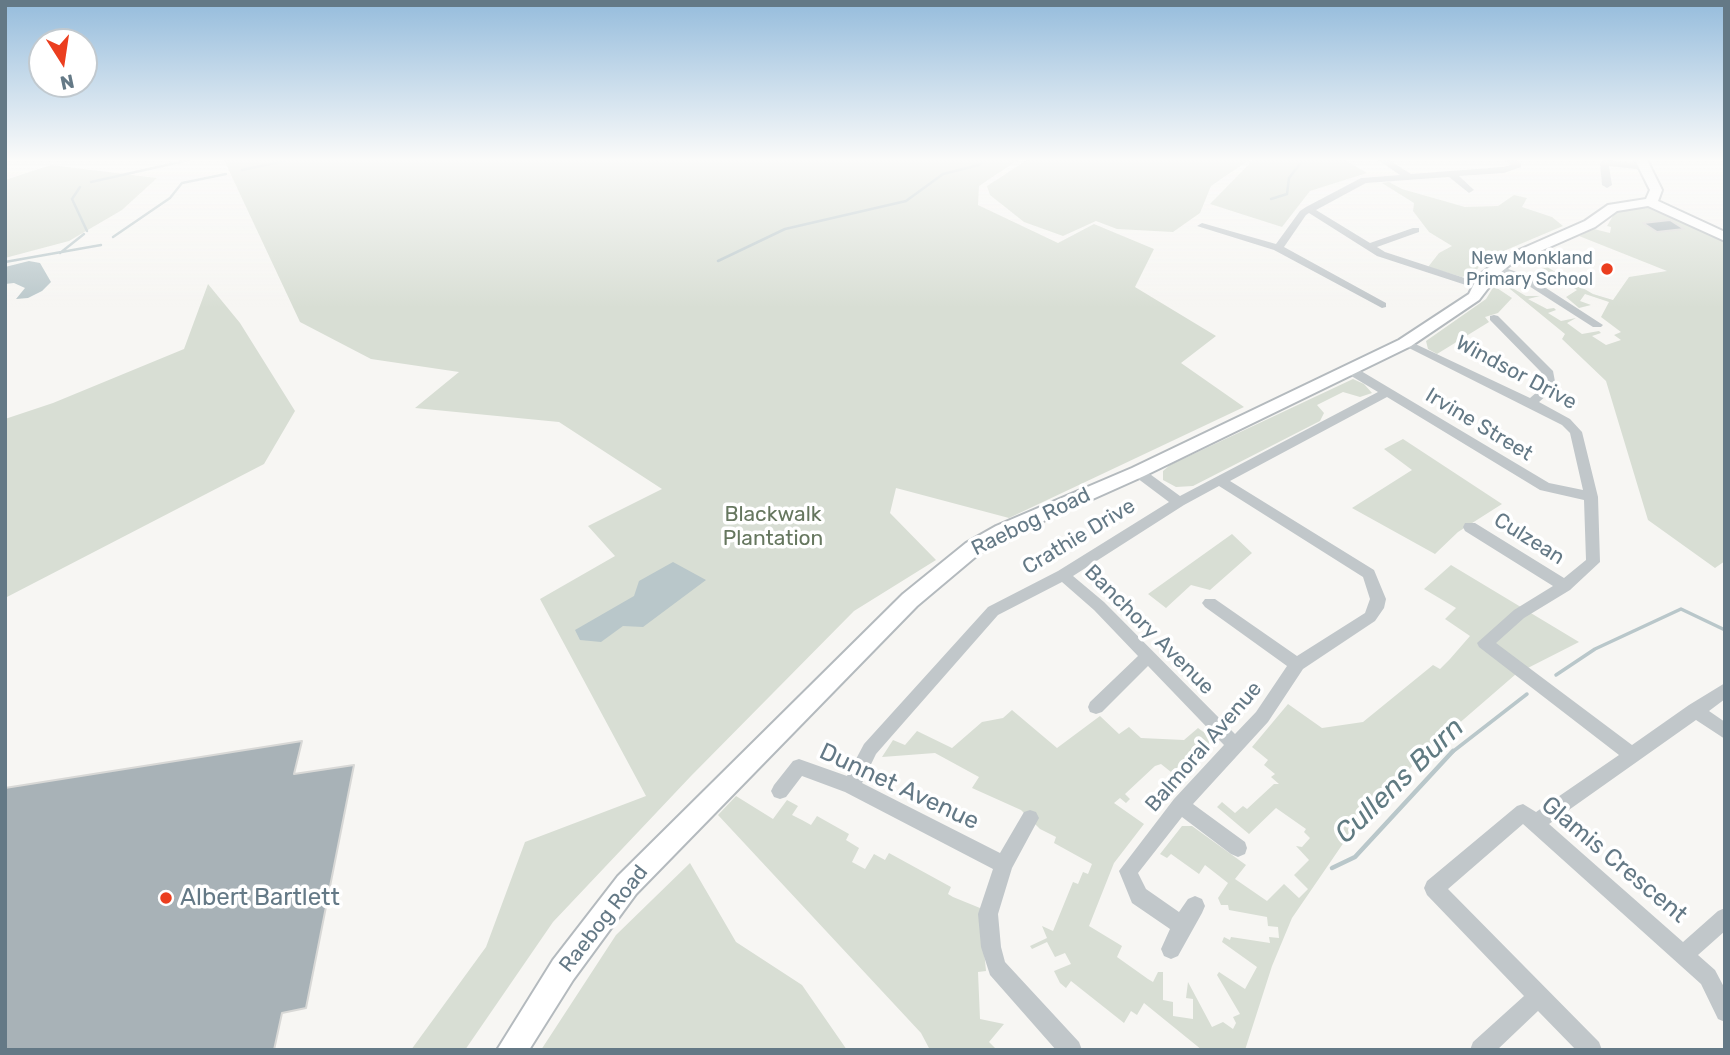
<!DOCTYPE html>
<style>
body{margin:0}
#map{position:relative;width:1730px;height:1055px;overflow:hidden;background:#f7f6f3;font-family:Rubik,sans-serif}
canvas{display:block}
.frame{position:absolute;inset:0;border:7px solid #647986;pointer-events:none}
.north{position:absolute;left:28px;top:28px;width:70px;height:70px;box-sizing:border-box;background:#fff;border:2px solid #c1c9cf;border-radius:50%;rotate:168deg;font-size:19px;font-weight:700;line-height:28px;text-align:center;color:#647986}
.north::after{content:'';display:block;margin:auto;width:24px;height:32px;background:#eb3e1f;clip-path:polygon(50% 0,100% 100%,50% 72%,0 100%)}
</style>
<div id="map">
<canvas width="1730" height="1055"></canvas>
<div class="frame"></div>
<div class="north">N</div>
</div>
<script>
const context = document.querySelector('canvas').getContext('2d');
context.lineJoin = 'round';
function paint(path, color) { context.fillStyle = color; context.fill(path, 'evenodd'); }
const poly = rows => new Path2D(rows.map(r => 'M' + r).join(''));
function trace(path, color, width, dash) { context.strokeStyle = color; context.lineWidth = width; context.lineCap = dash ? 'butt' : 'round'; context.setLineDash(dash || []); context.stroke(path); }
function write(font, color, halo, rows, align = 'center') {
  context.font = font + ' Rubik,sans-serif'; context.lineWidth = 7; context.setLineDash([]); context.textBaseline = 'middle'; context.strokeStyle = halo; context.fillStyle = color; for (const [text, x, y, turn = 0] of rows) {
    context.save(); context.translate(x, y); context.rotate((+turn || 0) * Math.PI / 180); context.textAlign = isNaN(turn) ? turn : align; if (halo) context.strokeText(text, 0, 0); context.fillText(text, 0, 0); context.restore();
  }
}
paint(poly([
 [224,160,1018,160,979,186,978,205,1058,243,1094,224,1154,249,1135,287,1216,336,1181,363,1244,407,1009,518,896,488,890,513,936,560,854,611,691,776,553,922,465,1050,411,1050,486,947,525,842,646,796,540,599,615,556,588,526,662,489,559,422,415,408,459,372,371,359,300,322],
 [1027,160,1249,160,1211,186,1200,213,1173,232,1117,229,1096,221,1063,236,1024,222,990,195,987,186],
 [1253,160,1345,160,1367,173,1310,191,1282,227,1210,204],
 [51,165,157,178,122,210,69,241,5,258,5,180],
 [1389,182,1402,189,1465,207,1498,206,1514,195,1527,198,1522,207,1552,217,1563,226,1499,253,1481,263,1475,273,1462,277,1428,267,1439,253,1452,246,1429,232,1413,211,1414,203,1382,183],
 [1649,208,1671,214,1725,241,1725,561,1715,568,1648,520,1606,381,1562,339,1565,334,1499,280,1517,279,1521,283,1509,286,1526,296,1540,296,1528,299,1547,309,1554,308,1556,310,1548,313,1561,321,1576,318,1567,323,1582,334,1599,331,1601,333,1592,336,1606,345,1621,340,1614,335,1621,332,1601,317,1609,302,1585,294,1580,301,1591,305,1579,308,1566,297,1577,290,1563,282,1551,284,1557,280,1539,270,1547,267,1593,294,1613,300,1629,277,1667,271,1579,236,1594,229,1610,233,1611,227,1607,226,1614,214,1626,209],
 [208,284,240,323,295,411,264,464,5,598,5,419,53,403,184,349],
 [1494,286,1512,298,1498,313,1485,317,1489,322,1437,354,1428,349,1426,341,1486,299],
 [1353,379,1364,384,1372,393,1360,397,1343,392,1317,405,1324,413,1320,421,1193,486,1176,487,1163,480,1163,471,1170,465],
 [1403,439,1502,504,1458,532,1435,554,1352,508,1412,470,1384,449],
 [1232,534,1252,553,1210,590,1191,585,1166,608,1148,594],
 [1451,565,1579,642,1516,674,1419,758,1387,796,1353,829,1292,918,1272,966,1245,1050,1202,1050,1144,1003,1137,1015,1131,1011,1124,1023,1071,981,1066,988,1060,983,1054,971,1071,964,1065,953,1055,957,1047,942,1032,949,1030,946,1047,938,1042,926,1053,931,1073,882,1078,884,1083,872,1088,874,1092,864,1054,843,1056,837,1040,829,1021,810,972,788,979,777,935,753,882,757,893,740,905,745,917,731,952,748,982,722,1003,718,1012,710,1057,748,1100,716,1119,734,1129,727,1141,738,1184,740,1198,728,1209,736,1209,752,1188,778,1175,768,1171,772,1161,764,1155,766,1125,794,1130,799,1126,803,1120,798,1114,803,1144,824,1114,863,1089,926,1122,946,1117,957,1148,979,1153,982,1158,972,1163,972,1163,1000,1173,1002,1173,1016,1193,1019,1193,999,1186,998,1188,982,1212,1027,1223,1022,1233,1029,1236,1023,1233,1017,1240,1014,1217,975,1219,972,1245,989,1257,967,1222,942,1224,937,1230,940,1231,937,1270,943,1269,937,1279,938,1278,927,1268,926,1267,917,1229,910,1228,905,1221,905,1218,898,1228,883,1205,865,1199,874,1171,854,1167,858,1160,854,1182,826,1192,826,1246,865,1235,879,1267,901,1284,884,1299,898,1308,889,1294,875,1309,860,1296,846,1302,847,1310,838,1304,832,1306,829,1276,808,1249,834,1217,807,1222,802,1235,813,1243,806,1247,809,1274,784,1279,784,1271,777,1275,774,1264,765,1268,760,1252,747,1288,704,1322,728,1363,722,1433,665,1440,669,1450,659,1470,636,1445,619,1456,608,1424,589],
 [736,796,773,819,787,800,798,806,792,815,802,820,811,825,817,816,849,834,846,840,859,848,852,862,865,869,874,854,885,860,889,853,951,887,948,894,953,897,980,908,986,971,978,972,980,1019,1004,1024,989,1042,997,1050,930,1050,921,1033,718,815],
 [690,863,736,942,802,985,847,1050,541,1050,616,935]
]), '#d8ded4');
paint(poly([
 [29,261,40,263,51,282,42,291,28,298,16,299,25,288,14,283,5,284,5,267],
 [673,562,706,580,643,627,623,626,601,642,580,640,575,630,634,596,639,581]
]), '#b9c7ca');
trace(poly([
 [242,170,289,160],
 [91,182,189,160],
 [80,187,72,199,87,231],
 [1271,199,1287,194,1289,178,1303,160],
 [113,237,170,198,182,183,226,174],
 [60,253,84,234],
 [718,261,785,229,906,201,943,174,979,165,984,160],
 [5,262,101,245]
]), '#b9c7ca', 2.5);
trace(poly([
 [1556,675,1595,649,1681,609,1725,630],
 [1451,753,1527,694]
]), '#b9c7ca', 3.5);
trace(poly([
 [1332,868,1355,857,1453,751]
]), '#b9c7ca', 4.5);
const building = poly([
 [1670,220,1684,229,1657,232,1643,223,1670,220],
 [302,741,294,774,354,765,306,1008,282,1013,274,1050,5,1050,5,788,302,741]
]);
paint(building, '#a8b2b7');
trace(building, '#d8d8d6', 2);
const secondary = poly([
 [1635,160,1647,160,1662,190,1658,201,1725,232,1725,241,1648,206,1617,211,1595,227,1511,264,1490,281,1489,287,1479,300,1411,346,1144,476,1010,536,980,553,917,606,636,894,573,980,529,1050,497,1050,553,960,618,876,903,594,966,543,996,526,1132,468,1399,340,1469,294,1478,276,1501,258,1585,221,1608,205,1646,199,1650,190,1635,160]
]);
trace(secondary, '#b4babe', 4);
paint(poly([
 [1378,160,1389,160,1411,174,1503,167,1511,165,1505,160,1516,160,1521,163,1521,167,1504,173,1459,176,1474,190,1469,193,1449,177,1366,183,1316,210,1370,243,1413,228,1419,228,1419,232,1377,247,1385,252,1486,285,1486,289,1478,289,1377,256,1309,213,1306,215,1284,247,1386,303,1386,307,1382,308,1274,250,1197,226,1202,223,1276,244,1300,211,1306,207,1361,178,1400,175,1378,160],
 [1604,160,1645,164,1649,167,1645,170,1609,166,1612,185,1607,188,1602,185,1600,163,1604,160],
 [1499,266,1526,275,1603,325,1601,327,1593,327,1518,279,1495,271,1494,269,1499,266],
 [1494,315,1498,316,1553,371,1556,387,1539,402,1570,419,1582,432,1598,497,1600,562,1570,590,1524,618,1496,643,1632,745,1689,705,1725,683,1725,699,1709,711,1725,722,1725,739,1696,720,1549,824,1683,942,1718,911,1725,908,1725,931,1698,955,1715,970,1725,989,1725,1022,1718,1019,1701,984,1523,824,1448,889,1599,1042,1602,1050,1576,1050,1538,1011,1497,1050,1470,1050,1473,1042,1524,996,1427,895,1424,888,1427,881,1517,806,1523,804,1536,812,1619,755,1479,647,1477,643,1514,610,1553,586,1465,531,1463,527,1465,523,1475,523,1564,578,1586,560,1584,500,1540,490,1387,397,1230,481,1374,570,1386,599,1384,608,1375,621,1303,669,1268,722,1193,804,1245,842,1247,848,1245,854,1238,857,1231,854,1182,817,1138,873,1146,889,1179,912,1188,899,1195,896,1202,899,1205,906,1202,913,1178,956,1171,959,1164,956,1161,949,1170,929,1132,903,1119,871,1174,799,1224,745,1148,666,1102,712,1096,714,1090,712,1088,707,1090,702,1138,656,1094,610,1062,582,998,615,876,754,862,783,1000,853,1024,812,1030,810,1036,812,1039,818,1012,868,998,914,1001,947,1005,962,1079,1042,1082,1050,1056,1050,990,975,981,947,978,914,993,869,845,792,802,776,786,797,780,799,774,797,771,791,774,785,793,761,799,759,847,776,864,744,988,607,1058,571,1169,502,1133,475,1131,472,1133,469,1143,469,1180,496,1378,392,1348,374,1348,368,1356,368,1549,483,1583,490,1570,433,1562,425,1399,343,1401,341,1409,341,1530,398,1544,386,1541,372,1490,320,1490,316,1494,315],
 [1219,486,1363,577,1370,599,1365,613,1297,656,1215,599,1205,599,1202,603,1205,607,1287,666,1256,712,1235,734,1104,602,1073,576,1184,505,1219,486]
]), '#c1c7ca');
paint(secondary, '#fff');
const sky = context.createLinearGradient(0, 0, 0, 308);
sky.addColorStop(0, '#95bcdc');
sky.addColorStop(0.52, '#fbfbfa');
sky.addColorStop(1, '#fbfbfa00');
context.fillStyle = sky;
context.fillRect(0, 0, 1730, 308);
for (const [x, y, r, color] of [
 [1607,269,7,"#eb3e1f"],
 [166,898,7,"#eb3e1f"]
]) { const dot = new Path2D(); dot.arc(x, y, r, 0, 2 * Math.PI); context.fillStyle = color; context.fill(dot); trace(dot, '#fff', 2.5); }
write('18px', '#647986', '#fff', [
 ["New Monkland",1593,259],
 ["Primary School",1593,280]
], 'right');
write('21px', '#647986', '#fff', [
 ["Windsor Drive",1516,373,28],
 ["Irvine Street",1479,425,31],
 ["Raebog Road",1031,522,-26],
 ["Crathie Drive",1079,537,-31],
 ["Culzean",1529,539,32],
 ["Banchory Avenue",1149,630,45],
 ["Balmoral Avenue",1204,747,-49],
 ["Raebog Road",604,919,-52]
]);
write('21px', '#66775f', '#fff', [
 ["Blackwalk",773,515],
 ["Plantation",773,539]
]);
write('24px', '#647986', '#fff', [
 ["Dunnet Avenue",899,787,25],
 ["Glamis Crescent",1614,860,40]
]);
write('24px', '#647986', '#fff', [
 ["Albert Bartlett",180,898]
], 'left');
write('italic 28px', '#607b82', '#fff', [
 ["Cullens Burn",1400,781,-44]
]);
</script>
